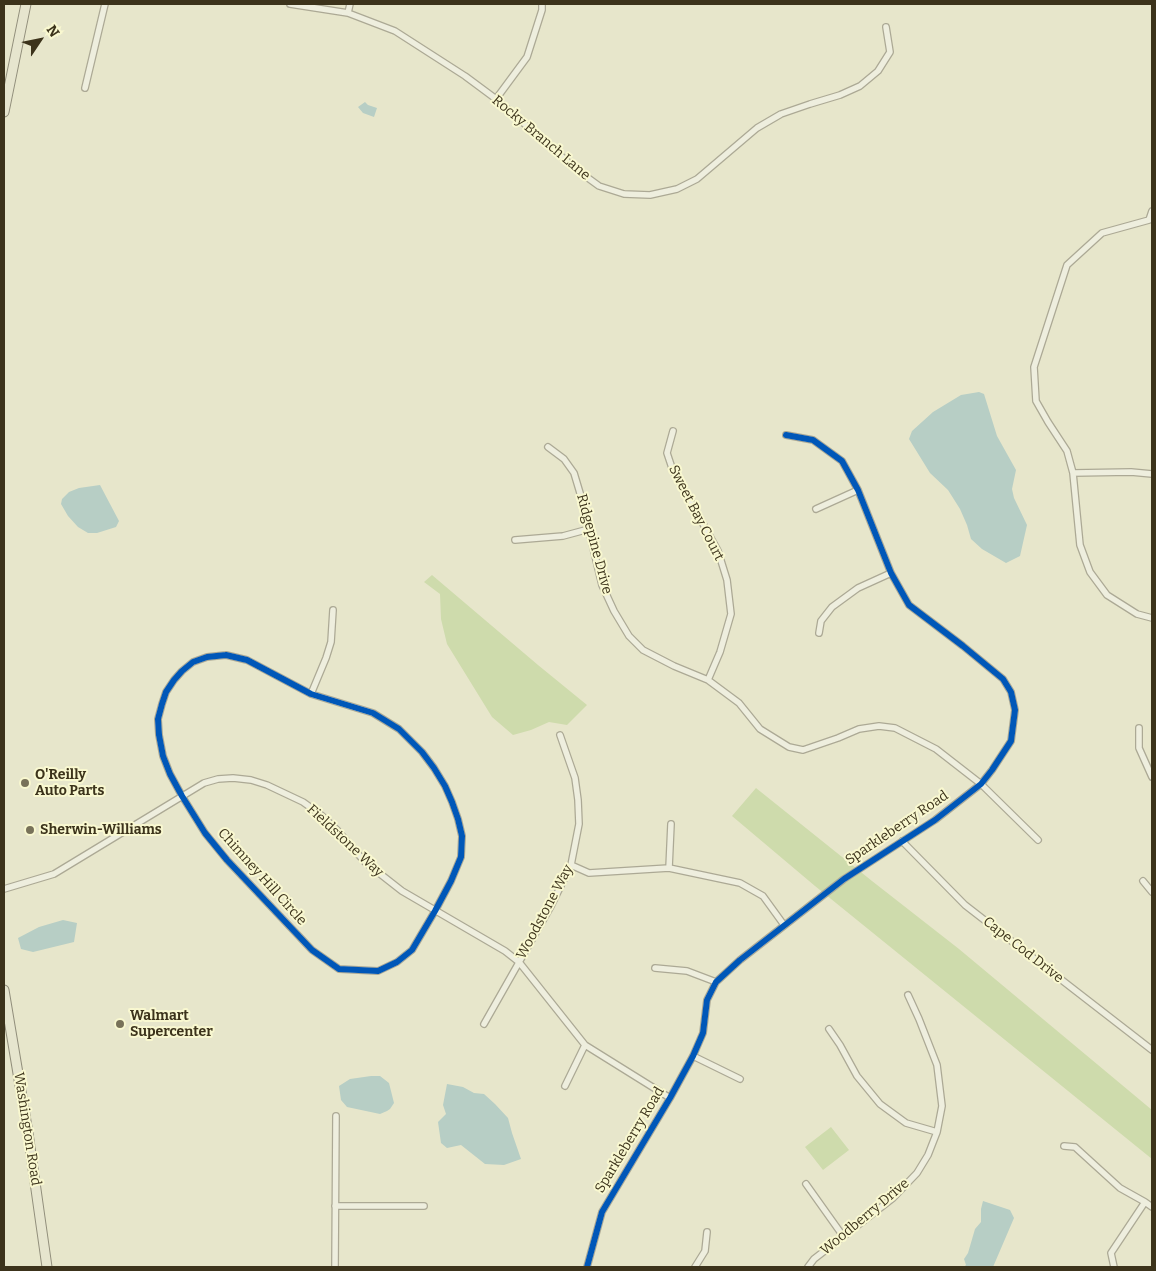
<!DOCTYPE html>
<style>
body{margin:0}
#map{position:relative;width:1156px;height:1271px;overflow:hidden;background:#e7e6cb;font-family:Bitter,serif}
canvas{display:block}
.frame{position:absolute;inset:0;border:5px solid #3c331b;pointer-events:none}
.north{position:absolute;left:15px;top:15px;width:50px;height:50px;-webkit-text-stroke:4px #f9f8d0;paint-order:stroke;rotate:56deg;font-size:14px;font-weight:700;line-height:20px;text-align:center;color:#3c331b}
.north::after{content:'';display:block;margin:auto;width:18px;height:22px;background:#3c331b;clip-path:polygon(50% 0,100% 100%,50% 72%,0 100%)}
</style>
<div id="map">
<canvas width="1156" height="1271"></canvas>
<div class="frame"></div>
<div class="north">N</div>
</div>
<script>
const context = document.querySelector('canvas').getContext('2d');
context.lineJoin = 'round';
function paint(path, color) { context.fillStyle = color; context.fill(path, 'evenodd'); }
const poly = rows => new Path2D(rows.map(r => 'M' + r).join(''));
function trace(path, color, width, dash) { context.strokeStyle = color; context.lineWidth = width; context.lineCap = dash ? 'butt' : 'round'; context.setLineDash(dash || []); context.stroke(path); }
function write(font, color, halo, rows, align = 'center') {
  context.font = font + ' Bitter,serif'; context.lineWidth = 4; context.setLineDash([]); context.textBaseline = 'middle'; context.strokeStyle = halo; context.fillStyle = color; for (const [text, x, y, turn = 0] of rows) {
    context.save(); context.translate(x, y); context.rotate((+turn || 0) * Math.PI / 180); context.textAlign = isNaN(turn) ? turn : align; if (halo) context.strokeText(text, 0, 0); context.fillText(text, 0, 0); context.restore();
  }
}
paint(poly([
 [432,575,538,665,587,705,567,725,549,722,531,730,513,735,492,717,447,644,441,619,440,594,424,582],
 [756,788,872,881,959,949,1152,1110,1152,1159,815,886,732,816],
 [831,1127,849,1150,823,1170,805,1147]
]), '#cedbac');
paint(poly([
 [365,102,368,105,377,108,374,117,363,113,358,107],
 [979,392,984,394,997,436,1016,470,1012,489,1014,498,1027,525,1020,556,1006,563,982,549,971,539,967,525,960,509,948,490,930,473,909,439,912,431,933,412,961,395],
 [100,485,119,521,116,527,97,533,88,533,78,527,68,516,61,504,62,499,69,492,79,488],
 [63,920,77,923,74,942,33,952,21,949,18,938,39,927],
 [371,1076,380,1076,389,1083,394,1103,390,1109,387,1111,380,1114,347,1107,341,1100,339,1086,350,1079],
 [447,1084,463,1087,474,1093,484,1094,495,1104,508,1118,512,1133,521,1159,504,1165,485,1164,461,1145,447,1148,441,1143,438,1122,446,1114,443,1105],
 [983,1201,1010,1210,1014,1218,993,1267,964,1267,966,1265,964,1259,968,1253,975,1229,981,1222,981,1209]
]), '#b7cec5');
const minor = poly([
 [290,4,348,13,395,31,465,76,496,99,577,170,599,186,624,194,650,195,677,189,697,179,757,128,781,114,810,104,840,95,860,86,878,71,890,52,886,27],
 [348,13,350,4],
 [85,88,105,4],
 [496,99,527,57,542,10,542,4],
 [1149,220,1102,233,1067,265,1034,367,1036,401,1048,422,1067,451,1073,473,1080,545,1090,572,1107,595,1137,614,1152,618],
 [1149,220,1152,211],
 [673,431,667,453,672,468,718,551,727,580,731,614,720,652,708,680],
 [548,447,564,459,574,473,580,493,602,585,614,611,629,636,643,650,674,666,708,680,739,703,760,729,789,747,803,750,838,738,859,729,879,726,895,728,936,749,981,784,1038,840],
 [1073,473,1131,472,1152,474],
 [816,509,858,490],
 [515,540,563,536,589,529],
 [819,633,821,621,832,607,858,588,891,573],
 [226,655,247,660,311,694,373,713,399,729,422,752,434,768,445,786,452,802,458,819,462,836,461,857,451,881,435,911,412,950,397,962,378,971,339,969,312,950,227,860,205,833,182,796,170,774,163,756,159,735,158,719,162,704,166,692,174,680,182,671,193,662,207,657,226,655],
 [311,694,326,658,331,642,333,610],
 [1139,728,1139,748,1152,777],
 [902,841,965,905,1152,1050],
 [571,865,589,873,669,868,740,883,763,896,784,925],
 [669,868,671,824],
 [1143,881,1152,892],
 [4,889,54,874,204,783,218,779,233,778,251,780,267,785,303,802,321,815,337,830,365,862,402,891,505,951,519,962,585,1045,670,1098],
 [655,968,687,971,716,982],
 [484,1024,551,906,571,865,579,824,578,800,575,778,560,735],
 [829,1029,840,1045,857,1076,880,1104,906,1123,937,1132],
 [693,1056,740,1079],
 [565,1086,585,1045],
 [1064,1146,1075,1147,1120,1188,1145,1202,1152,1207],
 [806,1184,843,1236],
 [335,1206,424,1206],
 [335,1267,336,1116],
 [587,1267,602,1212,670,1098,693,1056,703,1033,707,1000,716,982,740,960,844,879,935,820,981,784,992,770,1011,741,1015,710,1011,692,1003,679,963,646,909,605,891,573,858,490,842,461,813,440,786,435],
 [695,1267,705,1251,707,1232],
 [808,1267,814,1259,893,1198,917,1173,928,1155,937,1132,942,1106,937,1065,919,1019,908,995],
 [1114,1267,1111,1253,1145,1202]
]);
const primary = poly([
 [4,112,26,4],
 [4,990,28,1133,47,1267]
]);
trace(minor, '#aca995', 8);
trace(primary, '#918e7b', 11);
trace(minor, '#eeeede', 5.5);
trace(primary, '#e6e5ce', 9);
trace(poly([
 [226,655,247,660,311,694,373,713,399,729,422,752,434,768,445,786,452,802,458,819,462,836,461,857,451,881,435,911,412,950,397,962,378,971,339,969,312,950,227,860,205,833,182,796,170,774,163,756,159,735,158,719,162,704,166,692,174,680,182,671,193,662,207,657,226,655],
 [587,1267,602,1212,670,1098,693,1056,703,1033,707,1000,716,982,740,960,844,879,935,820,981,784,992,770,1011,741,1015,710,1011,692,1003,679,963,646,909,605,891,573,858,490,842,461,813,440,786,435]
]), '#0057b8', 6);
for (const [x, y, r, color] of [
 [25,783,5,"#787259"],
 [30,830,5,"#787259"],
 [120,1024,5,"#787259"]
]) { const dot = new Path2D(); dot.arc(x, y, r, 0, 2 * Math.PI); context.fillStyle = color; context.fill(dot); trace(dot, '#f9f8d0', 2); }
write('14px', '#3c331b', '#f9f8d0', [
 ["Rocky Branch Lane",541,138,40],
 ["Sweet Bay Court",696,513,63],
 ["Ridgepine Drive",594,544,75],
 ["Sparkleberry Road",897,828,-34],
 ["Fieldstone Way",345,841,43],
 ["Chimney Hill Circle",262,877,48],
 ["Woodstone Way",545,912,-62],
 ["Cape Cod Drive",1023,950,38],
 ["Washington Road",27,1129,81],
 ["Sparkleberry Road",630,1140,-59],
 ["Woodberry Drive",865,1217,-40]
]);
write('bold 14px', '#3c331b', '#f9f8d0', [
 ["O'Reilly",35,775],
 ["Auto Parts",35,791],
 ["Sherwin-Williams",40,830],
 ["Walmart",130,1016],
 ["Supercenter",130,1032]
], 'left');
</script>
